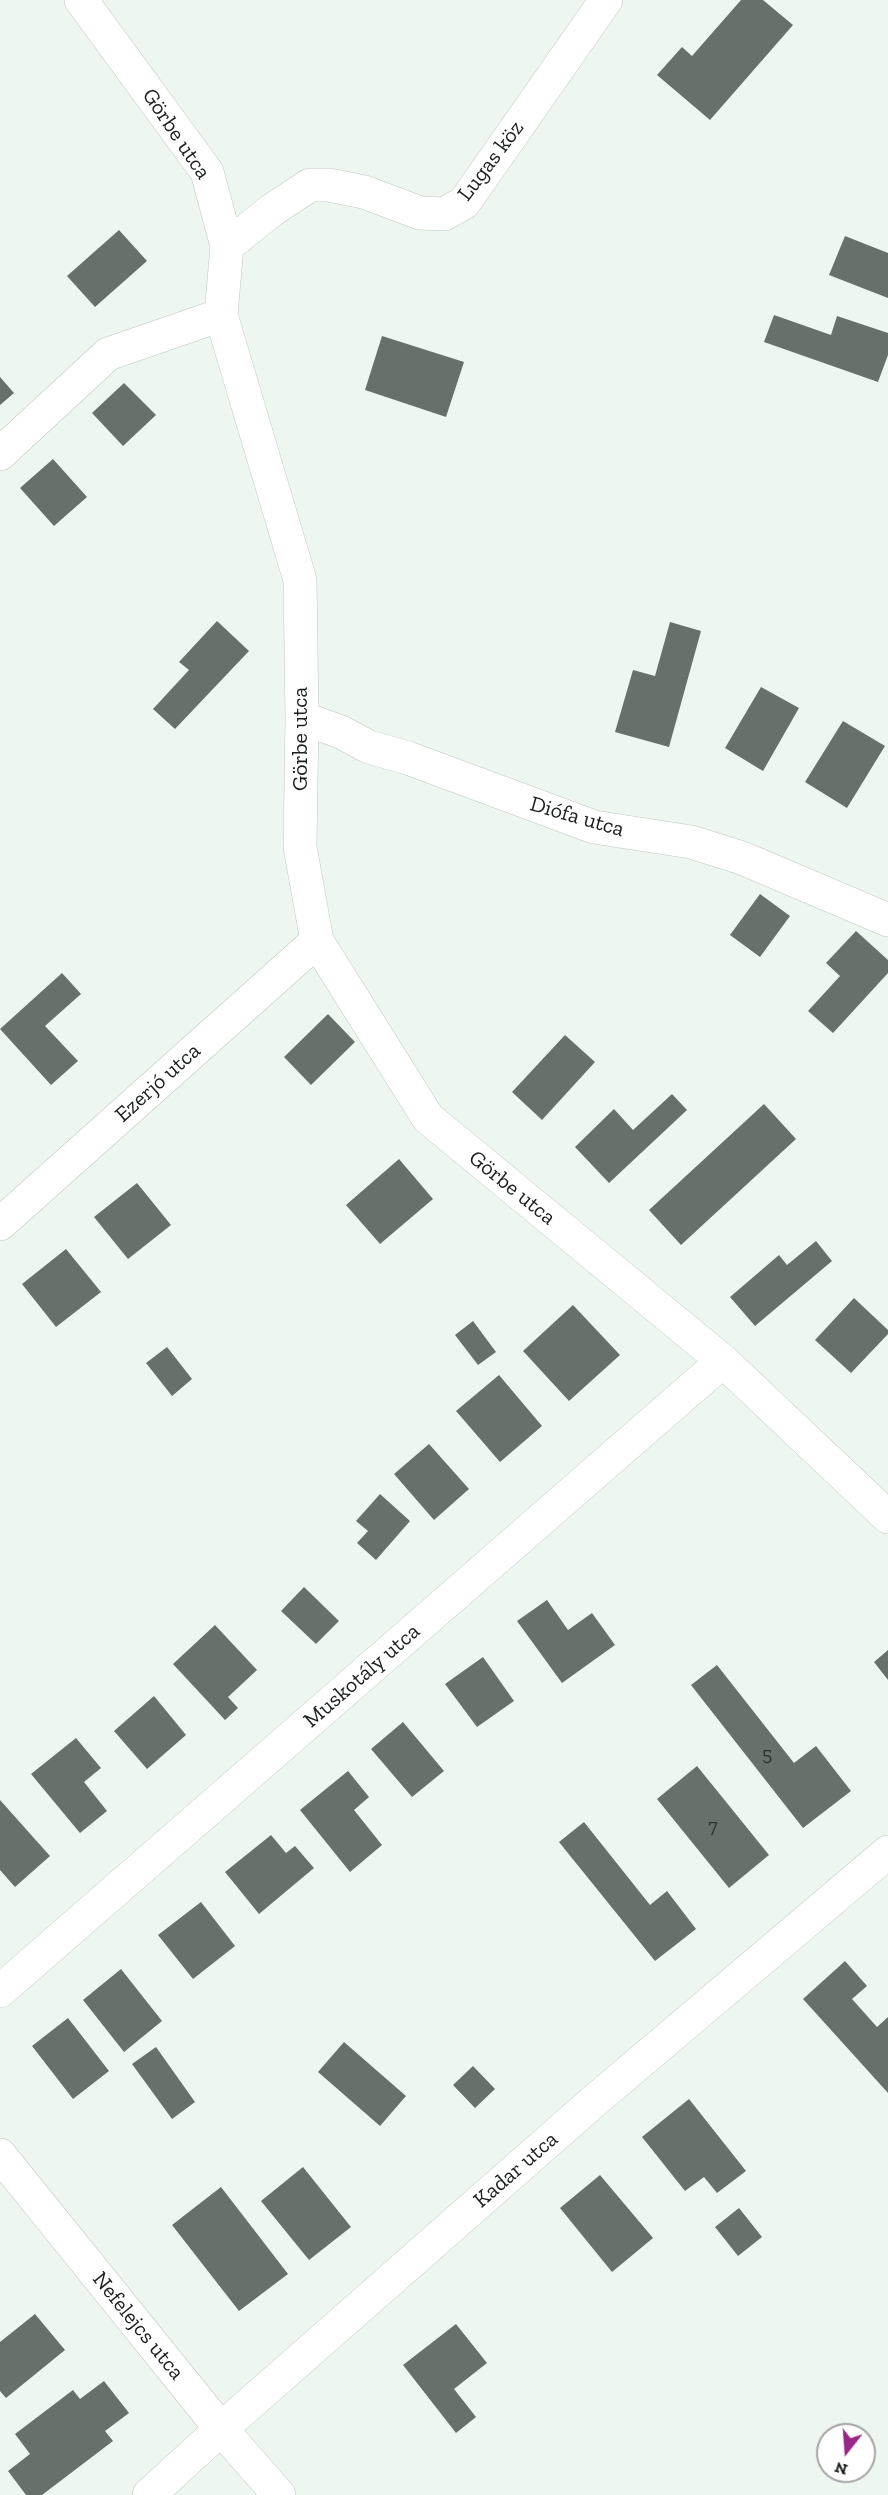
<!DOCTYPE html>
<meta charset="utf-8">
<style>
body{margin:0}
#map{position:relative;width:888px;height:2495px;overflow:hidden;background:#edf7f0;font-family:"Zilla Slab",serif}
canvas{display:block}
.north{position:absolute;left:816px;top:2423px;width:60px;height:60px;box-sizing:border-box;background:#fff;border:2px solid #a4a5a4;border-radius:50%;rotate:197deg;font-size:16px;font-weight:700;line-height:24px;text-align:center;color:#1b1f1c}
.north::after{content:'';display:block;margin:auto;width:21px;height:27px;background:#982887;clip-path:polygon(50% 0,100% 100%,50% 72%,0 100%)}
</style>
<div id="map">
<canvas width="888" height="2495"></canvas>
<div class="north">N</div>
</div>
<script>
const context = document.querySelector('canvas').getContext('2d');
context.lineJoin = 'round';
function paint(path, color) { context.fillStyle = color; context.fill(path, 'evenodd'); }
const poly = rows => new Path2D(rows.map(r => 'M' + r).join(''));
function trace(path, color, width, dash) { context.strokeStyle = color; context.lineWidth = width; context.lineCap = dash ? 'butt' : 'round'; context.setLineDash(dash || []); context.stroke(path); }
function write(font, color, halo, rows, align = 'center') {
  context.font = font + ' "Zilla Slab",serif'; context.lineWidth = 4.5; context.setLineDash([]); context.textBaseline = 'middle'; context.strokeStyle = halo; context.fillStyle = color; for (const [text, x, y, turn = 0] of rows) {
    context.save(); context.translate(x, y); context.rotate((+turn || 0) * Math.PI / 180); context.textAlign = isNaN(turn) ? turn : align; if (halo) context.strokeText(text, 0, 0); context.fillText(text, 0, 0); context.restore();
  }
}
paint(poly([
 [741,0,763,0,793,25,710,120,657,75,682,47,692,56],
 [119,230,147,261,95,307,67,276],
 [845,236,888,253,888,298,829,275],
 [774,315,831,335,837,316,888,333,888,355,878,382,764,342],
 [382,336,464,362,446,417,365,390],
 [0,377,14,393,0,405],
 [124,383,156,415,123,446,92,413],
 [53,459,87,497,54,526,20,488],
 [217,621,249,651,175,729,153,709,189,670,179,662],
 [670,622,701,631,669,747,615,732,633,670,655,676],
 [761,687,799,708,763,771,725,748],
 [843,721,885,746,847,808,805,782],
 [760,894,790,916,760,957,730,935],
 [856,931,888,960,888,973,833,1033,808,1011,840,976,826,963],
 [62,973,81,994,45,1026,78,1061,51,1085,0,1029],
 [328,1014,355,1042,311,1085,284,1057],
 [565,1035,595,1062,542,1120,512,1092],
 [672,1094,687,1110,609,1183,575,1147,614,1109,633,1130],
 [764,1104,796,1139,681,1245,649,1210],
 [399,1159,433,1199,380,1244,346,1205],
 [137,1183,171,1225,128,1259,94,1217],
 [816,1241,832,1261,755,1326,730,1297,779,1255,787,1265],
 [66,1249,101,1292,56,1327,22,1284],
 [854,1298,888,1330,888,1334,851,1373,815,1340],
 [573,1305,620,1355,569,1401,523,1351],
 [473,1321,496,1352,478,1365,455,1335],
 [167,1347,192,1379,172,1396,146,1363],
 [499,1375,542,1426,500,1462,456,1411],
 [429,1444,469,1489,434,1520,394,1474],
 [380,1494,410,1521,376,1560,357,1543,368,1531,356,1521],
 [304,1587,339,1621,316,1644,281,1611],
 [547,1600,568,1630,592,1613,615,1645,562,1683,517,1621],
 [215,1625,257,1670,228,1697,238,1708,225,1720,173,1664],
 [888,1650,888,1680,874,1662],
 [483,1657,514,1701,477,1727,445,1684],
 [717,1665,794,1763,816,1746,851,1791,803,1828,691,1685],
 [154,1696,186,1735,147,1769,114,1731],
 [403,1722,444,1771,412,1797,371,1749],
 [76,1738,101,1768,84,1782,107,1811,80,1833,31,1774],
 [697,1766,769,1855,729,1888,657,1799],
 [348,1771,369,1797,354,1810,382,1845,350,1872,300,1810],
 [0,1800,50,1856,15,1887,0,1870],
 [584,1822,650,1905,667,1891,696,1929,655,1961,559,1842],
 [271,1835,286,1853,295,1846,314,1868,259,1914,225,1872],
 [201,1902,235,1946,193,1979,158,1935],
 [845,1961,867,1986,852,1999,877,2027,888,2017,888,2093,803,1999],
 [121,1969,162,2021,124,2052,83,2000],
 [68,2018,109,2071,73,2099,32,2046],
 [344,2042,406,2096,380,2126,318,2072],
 [156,2047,195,2102,172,2119,132,2064],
 [473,2066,495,2089,475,2108,453,2085],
 [689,2099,746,2171,717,2193,704,2177,685,2191,642,2137],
 [303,2167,351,2227,309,2260,261,2201],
 [600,2175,653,2238,612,2272,560,2208],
 [221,2187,288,2274,239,2311,172,2225],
 [739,2208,762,2237,738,2256,715,2227],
 [35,2314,65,2350,6,2398,0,2391,0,2342],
 [456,2324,487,2363,454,2389,476,2417,456,2433,403,2365],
 [104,2381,129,2413,105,2431,113,2441,42,2495,26,2495,8,2471,30,2454,15,2434,73,2390,80,2399]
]), '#68706a');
const minor = poly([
 [81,0,207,172,227,246,221,315,300,580,302,718,300,847,317,941,428,1118,723,1361,888,1517],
 [227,246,272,210,310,185,329,185,364,192,420,213,444,214,464,203,606,0],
 [0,454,108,354,221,315],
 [302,718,341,732,369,747,408,758,594,827,691,842,742,858,888,920],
 [0,1224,317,941],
 [0,1991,723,1361],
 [0,2155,221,2429,279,2495],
 [149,2495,221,2429,593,2102,888,1852]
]);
trace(minor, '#bfc8c1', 34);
trace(minor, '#fff', 33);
write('20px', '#2e3330', null, [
 ["5",767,1755],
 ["7",713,1827]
]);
write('22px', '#1b1f1c', '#fff', [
 ["Görbe utca",176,134,56],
 ["Lugas köz",491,161,-53],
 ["Görbe utca",301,739,-90],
 ["Diófa utca",577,817,16],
 ["Ezerjó utca",158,1083,-42],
 ["Görbe utca",512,1188,39],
 ["Muskotály utca",362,1676,-41],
 ["Kadar utca",516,2170,-41],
 ["Nefelejcs utca",138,2326,51]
]);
</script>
